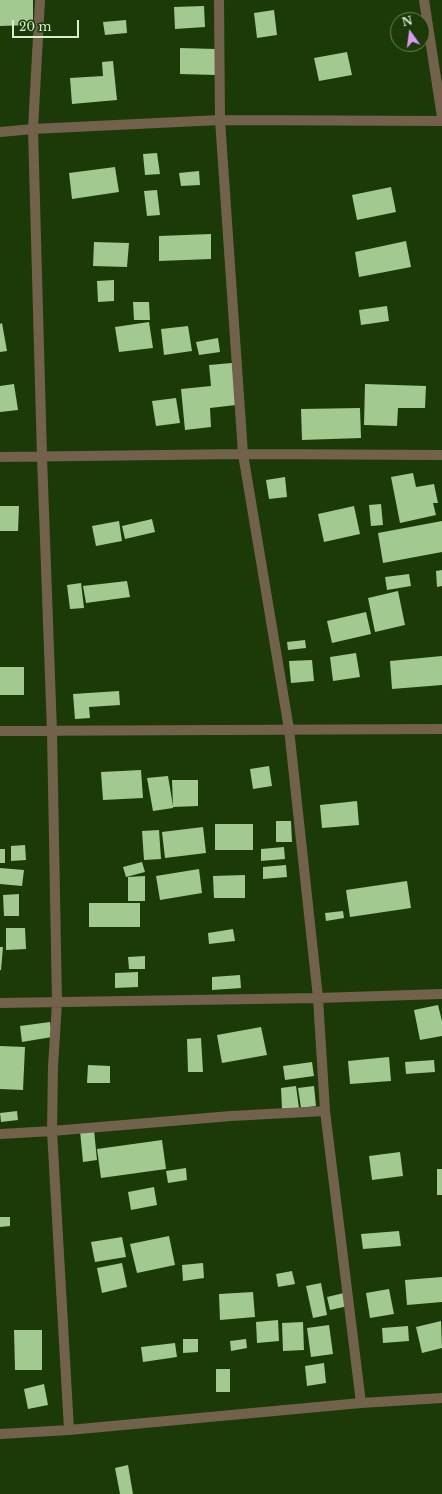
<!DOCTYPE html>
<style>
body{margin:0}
#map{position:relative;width:442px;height:1494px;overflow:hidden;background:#1b3a07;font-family:"Libre Baskerville",serif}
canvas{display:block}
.north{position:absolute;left:390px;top:12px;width:40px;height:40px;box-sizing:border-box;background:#1b3a07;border:1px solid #678258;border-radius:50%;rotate:346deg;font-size:11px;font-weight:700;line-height:16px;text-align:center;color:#d9edd1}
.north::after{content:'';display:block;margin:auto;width:14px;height:18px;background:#db99f5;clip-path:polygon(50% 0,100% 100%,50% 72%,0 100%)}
.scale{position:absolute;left:12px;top:20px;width:67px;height:18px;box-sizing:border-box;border:2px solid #d9edd1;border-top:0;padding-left:5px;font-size:12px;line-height:14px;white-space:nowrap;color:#d9edd1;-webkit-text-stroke:3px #1b3a07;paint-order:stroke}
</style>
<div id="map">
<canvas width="442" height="1494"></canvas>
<div class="north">N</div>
<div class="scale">20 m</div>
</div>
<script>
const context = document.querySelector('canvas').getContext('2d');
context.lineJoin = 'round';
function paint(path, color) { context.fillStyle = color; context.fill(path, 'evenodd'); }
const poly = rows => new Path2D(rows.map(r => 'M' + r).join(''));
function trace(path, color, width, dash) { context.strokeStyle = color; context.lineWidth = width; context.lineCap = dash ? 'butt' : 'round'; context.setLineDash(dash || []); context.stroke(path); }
paint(poly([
 [0,0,33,0,33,25,0,26],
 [204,6,205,27,175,29,174,7],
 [274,10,277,35,257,38,254,13],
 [126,20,127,33,105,35,103,22],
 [180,48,216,49,216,75,180,74],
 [347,52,352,75,319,81,314,58],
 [113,61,117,100,72,104,70,78,103,76,102,62],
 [157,153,160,174,145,175,143,154],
 [115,167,119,192,72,199,69,173],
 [199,171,200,185,181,186,179,173],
 [391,187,396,212,357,220,352,195],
 [157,190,160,215,147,216,144,191],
 [211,234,211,259,159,261,159,236],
 [406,241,411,267,359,277,355,252],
 [94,242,129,243,127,267,93,266],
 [114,280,114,301,98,302,97,281],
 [133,302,149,302,150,320,134,320],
 [387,306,389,321,361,325,359,310],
 [149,322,153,348,119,352,115,327],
 [2,323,7,351,0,352,0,324],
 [188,326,192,351,164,355,161,329],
 [218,338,220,352,199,355,196,342],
 [232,363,236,405,210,408,211,427,185,430,181,389,211,386,209,365],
 [14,384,18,410,0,412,0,386],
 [365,384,426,386,425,408,398,408,397,426,364,425],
 [176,398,180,423,156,426,152,401],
 [360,408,361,438,302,440,301,409],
 [413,473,416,487,434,484,438,503,433,503,436,515,400,523,391,477],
 [285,477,287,497,269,499,266,480],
 [381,504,383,525,371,526,369,505],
 [0,506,19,506,18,531,0,531],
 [354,506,360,534,324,542,318,514],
 [152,519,155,532,125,539,122,526],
 [119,521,122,541,96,546,92,526],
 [442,521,442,552,383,563,378,533],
 [442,570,442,586,437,587,436,571],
 [409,574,411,586,387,590,385,577],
 [127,581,130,597,86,603,83,586],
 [81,583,84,608,70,609,67,585],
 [398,591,405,625,375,632,368,598],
 [366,612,371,634,332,643,327,621],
 [305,640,306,648,288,650,287,642],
 [356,653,360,677,333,681,330,657],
 [442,656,442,685,392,689,390,661],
 [312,660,314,681,291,683,289,661],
 [0,667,24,667,24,695,0,695],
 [119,691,120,705,89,707,90,718,75,719,73,694],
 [269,766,272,786,253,789,250,769],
 [141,770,143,798,103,800,101,772],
 [168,776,173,806,172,780,198,780,198,806,173,807,173,808,153,811,147,778],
 [357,801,359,825,322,828,320,805],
 [276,821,291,821,292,842,276,842],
 [215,824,253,824,253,850,215,850],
 [203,827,206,853,165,858,162,832],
 [159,830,161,859,144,860,142,831],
 [25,845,26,860,11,861,11,846],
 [284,847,285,859,261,861,261,849],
 [0,849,5,849,5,863,0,863],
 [142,862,145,872,126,877,123,867],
 [286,865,287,877,263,879,263,867],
 [0,868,24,870,22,886,0,884],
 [199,869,202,893,160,900,156,876],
 [245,875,245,898,214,898,213,876],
 [145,876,145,901,128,901,128,877],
 [407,881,411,908,350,917,346,890],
 [19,894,19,916,4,916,3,895],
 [89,903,140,903,140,927,89,927],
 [343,911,344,918,326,921,325,913],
 [6,928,25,928,26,949,6,950],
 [233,929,235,941,209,944,208,933],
 [0,947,3,947,1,970,0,970],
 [145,956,145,969,129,969,128,957],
 [138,972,138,987,115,988,115,973],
 [240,975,241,988,212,990,212,977],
 [438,1005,442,1021,442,1036,420,1040,414,1010],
 [50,1022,52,1037,22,1042,20,1026],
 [261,1027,267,1055,222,1063,217,1035],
 [201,1038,203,1072,188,1072,187,1039],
 [0,1046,25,1047,23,1090,0,1089],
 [389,1057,391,1081,350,1084,348,1061],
 [434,1060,435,1072,406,1074,405,1062],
 [312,1062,314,1076,285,1080,283,1066],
 [88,1065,110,1066,110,1083,87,1083],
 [296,1086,299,1108,282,1109,281,1088],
 [314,1086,316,1106,301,1108,298,1088],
 [17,1111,18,1120,1,1122,0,1113],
 [94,1130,97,1160,83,1162,80,1131],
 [162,1140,166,1169,101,1178,97,1149],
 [400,1152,403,1176,372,1180,369,1156],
 [186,1168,187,1180,168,1183,166,1171],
 [437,1169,442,1169,442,1195,437,1195],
 [154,1187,157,1205,131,1210,128,1192],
 [0,1217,10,1217,10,1226,0,1227],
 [399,1231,401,1246,363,1249,361,1234],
 [169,1236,175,1265,137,1273,130,1244],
 [122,1237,126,1257,95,1262,91,1242],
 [122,1263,127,1287,102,1293,97,1268],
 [203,1263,204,1278,183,1281,182,1265],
 [292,1271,295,1284,278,1287,276,1274],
 [442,1277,442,1302,407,1305,405,1280],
 [321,1283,327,1315,313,1318,306,1286],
 [389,1289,394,1314,370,1318,366,1293],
 [253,1292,255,1317,220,1320,219,1294],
 [344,1293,348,1306,330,1310,327,1297],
 [278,1320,279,1341,257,1343,256,1322],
 [441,1321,442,1348,422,1353,416,1327],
 [303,1322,304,1350,283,1351,282,1323],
 [329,1325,333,1354,311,1357,307,1328],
 [408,1326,409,1341,383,1343,382,1328],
 [14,1330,42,1330,42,1370,15,1370],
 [183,1339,198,1339,198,1352,183,1353],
 [246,1339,247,1348,231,1351,230,1341],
 [175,1343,177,1357,143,1362,141,1347],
 [324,1363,326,1383,307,1386,305,1366],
 [216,1369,230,1369,230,1392,216,1392],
 [44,1384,48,1405,28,1409,24,1389],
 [128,1465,133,1494,120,1494,115,1468]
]), '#a1c990');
trace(poly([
 [40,0,33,129,42,457,52,732,57,1003,53,1066,52,1131,69,1430],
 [219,0,220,120,243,454,289,729,318,998,325,1111,361,1403],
 [424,0,442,117],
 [0,132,33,129,220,120,442,121],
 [0,457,243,454,442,455],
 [0,731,442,729],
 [0,1003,318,998,442,994],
 [0,1134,52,1131,231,1116,325,1111],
 [0,1434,69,1430,361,1403,442,1398]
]), '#72624b', 10);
</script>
